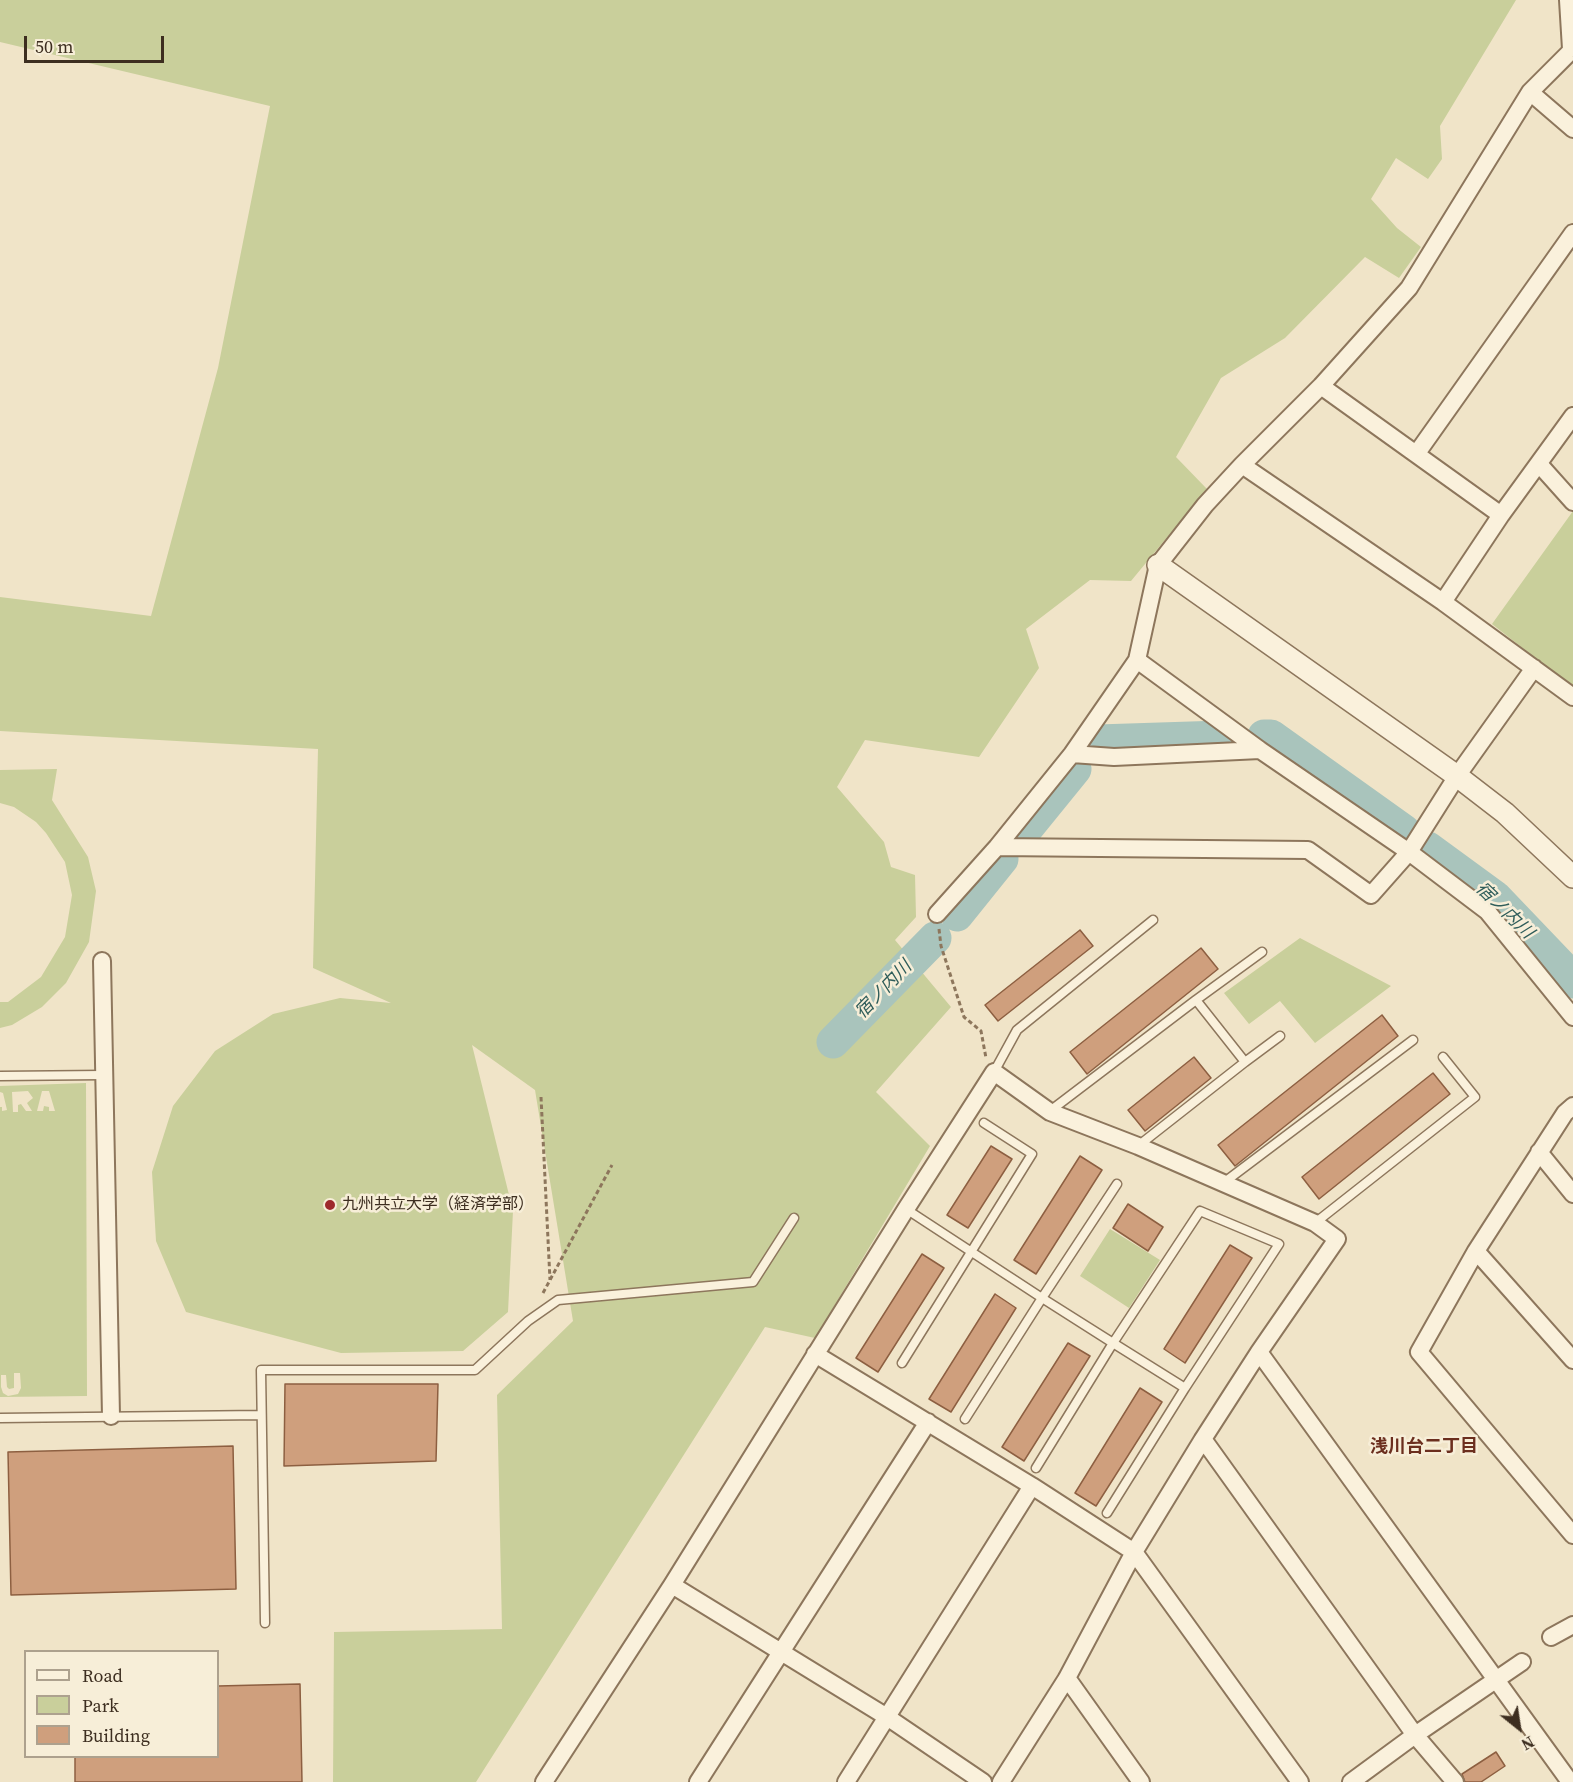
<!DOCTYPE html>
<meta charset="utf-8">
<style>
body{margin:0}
#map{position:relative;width:1573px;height:1782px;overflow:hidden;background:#f0e4c8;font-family:"Source Serif 4",serif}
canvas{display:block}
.legend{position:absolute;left:24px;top:1650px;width:195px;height:108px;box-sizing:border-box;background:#f7eed8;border:2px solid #ada18e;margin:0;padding:8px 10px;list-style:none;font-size:18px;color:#3d2e20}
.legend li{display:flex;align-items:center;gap:12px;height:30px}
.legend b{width:30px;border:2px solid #ada18e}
.north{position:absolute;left:1489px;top:1698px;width:60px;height:60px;-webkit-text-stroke:4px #f7eed8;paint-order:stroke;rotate:150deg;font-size:16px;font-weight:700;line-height:24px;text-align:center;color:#3d2e20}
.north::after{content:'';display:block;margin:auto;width:21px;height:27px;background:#3d2e20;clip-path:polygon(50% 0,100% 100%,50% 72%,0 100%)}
.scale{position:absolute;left:24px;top:36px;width:140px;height:27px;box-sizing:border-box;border:3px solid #3d2e20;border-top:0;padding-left:8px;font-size:18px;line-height:21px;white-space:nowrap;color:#3d2e20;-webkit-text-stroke:4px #f7eed8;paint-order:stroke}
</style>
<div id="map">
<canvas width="1573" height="1782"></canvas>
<ul class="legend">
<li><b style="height:8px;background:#faf1dc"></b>Road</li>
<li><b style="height:16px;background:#c9cf9b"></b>Park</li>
<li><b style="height:16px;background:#cf9f7d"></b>Building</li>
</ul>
<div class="north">N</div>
<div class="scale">50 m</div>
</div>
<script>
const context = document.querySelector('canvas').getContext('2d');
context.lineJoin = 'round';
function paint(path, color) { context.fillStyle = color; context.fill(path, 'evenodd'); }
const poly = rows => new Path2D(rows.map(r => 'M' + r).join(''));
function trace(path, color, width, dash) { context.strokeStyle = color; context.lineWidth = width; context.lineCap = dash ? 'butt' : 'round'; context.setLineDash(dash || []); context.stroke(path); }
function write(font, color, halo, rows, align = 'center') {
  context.font = font + ' "Source Serif 4","Noto Sans JP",serif'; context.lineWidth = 5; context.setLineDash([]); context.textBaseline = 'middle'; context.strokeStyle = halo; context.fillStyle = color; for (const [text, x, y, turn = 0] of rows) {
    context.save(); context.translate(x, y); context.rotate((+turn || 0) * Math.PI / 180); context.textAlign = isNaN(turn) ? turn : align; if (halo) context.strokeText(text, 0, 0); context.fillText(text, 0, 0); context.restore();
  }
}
paint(poly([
 [0,0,1516,0,1440,126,1442,159,1428,179,1396,158,1371,199,1397,228,1421,247,1399,278,1365,257,1285,338,1221,378,1176,457,1207,489,1131,581,1090,580,1026,629,1039,668,979,757,865,740,837,787,884,842,891,867,915,875,916,917,895,940,951,1007,876,1092,930,1146,815,1338,765,1327,476,1782,333,1782,334,1632,502,1629,497,1395,573,1321,535,1090,472,1045,513,1211,508,1312,463,1351,341,1353,186,1312,156,1241,152,1172,173,1106,215,1051,273,1014,340,998,391,1003,313,968,318,749,0,731,0,597,151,616,218,368,270,106,0,42],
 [1573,511,1573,688,1492,624],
 [57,769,52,800,88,857,96,891,89,942,66,983,42,1007,12,1025,0,1028,0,1002,8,1002,41,977,65,937,72,895,65,862,46,833,36,822,14,807,0,803,0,770],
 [1300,938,1391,986,1315,1043,1280,1001,1249,1024,1224,993],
 [86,1083,87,1396,0,1397,0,1107,2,1107,2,1111,7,1110,3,1093,0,1092,0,1086],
 [28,1091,33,1098,27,1103,32,1111,26,1111,21,1104,18,1105,18,1112,13,1112,12,1092],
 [42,1091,49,1091,55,1111,49,1111,49,1107,44,1106,43,1111,37,1111],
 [14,1373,20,1373,21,1388,18,1394,8,1396,3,1393,1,1387,1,1375,6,1375,7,1387,9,1389,14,1388],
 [1110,1229,1160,1260,1129,1308,1080,1276]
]), '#c9cf9b');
trace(poly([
 [1264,736,1271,736,1404,831],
 [1098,741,1222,737],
 [1023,833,1075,769],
 [1428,848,1495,897,1560,965,1573,982],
 [957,915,1002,859],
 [833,1042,935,938]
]), '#a9c4bc', 33);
const building = poly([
 [1080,930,1093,946,998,1021,985,1005,1080,930],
 [1201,948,1218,969,1087,1074,1070,1052,1201,948],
 [1382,1015,1398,1036,1235,1166,1218,1145,1382,1015],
 [1194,1057,1211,1078,1145,1131,1128,1110,1194,1057],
 [1433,1073,1450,1094,1319,1199,1302,1177,1433,1073],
 [991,1146,1012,1159,968,1228,947,1215,991,1146],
 [1080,1156,1102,1170,1036,1274,1014,1260,1080,1156],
 [1128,1204,1163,1227,1148,1251,1113,1228,1128,1204],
 [1230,1245,1252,1258,1185,1363,1164,1349,1230,1245],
 [922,1254,944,1268,878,1372,856,1358,922,1254],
 [995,1294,1016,1308,951,1412,929,1399,995,1294],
 [1068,1343,1090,1356,1024,1461,1002,1447,1068,1343],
 [285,1384,438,1384,436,1461,284,1466,285,1384],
 [1140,1388,1162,1402,1096,1506,1075,1493,1140,1388],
 [233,1446,236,1589,11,1595,8,1452,233,1446],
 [300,1684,302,1782,75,1782,75,1756,218,1756,218,1686,300,1684],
 [1496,1752,1505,1766,1481,1782,1465,1782,1462,1774,1496,1752]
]);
paint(building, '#cf9f7d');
trace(building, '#8d5f41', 1.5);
const service = poly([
 [1196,1000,1262,952],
 [1245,1062,1280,1036],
 [994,1072,1017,1030,1153,920],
 [0,1076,103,1075],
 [1050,1111,1196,1000,1245,1062,1138,1146],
 [1222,1184,1413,1040],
 [906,1209,1042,1298,1113,1343,1185,1388,1279,1244,1200,1211,1113,1343,1036,1468],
 [1315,1223,1475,1097,1443,1057],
 [902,1363,1032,1154,984,1123],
 [0,1418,261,1415],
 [965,1419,1042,1298,1117,1184],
 [1107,1513,1185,1388],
 [265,1623,261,1370,475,1370,528,1321,558,1300,753,1282,794,1218]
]);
const minor = poly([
 [1568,0,1571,49],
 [1530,92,1573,129],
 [1321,386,1501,515],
 [1417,453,1573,233],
 [1539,464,1573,502],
 [1242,465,1443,602,1573,697],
 [1443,602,1501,515,1573,416],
 [1137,660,1260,750,1409,852,1487,911,1573,1017],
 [1072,754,1114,757,1260,750],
 [997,847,1308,850,1371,895,1409,852,1457,776,1534,668],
 [937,914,997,847,1072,754,1137,660,1158,565,1205,505,1242,465,1321,386,1409,288,1530,92,1573,49],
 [102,961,111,1416],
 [1573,1106,1565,1113,1476,1251,1419,1352,1573,1535],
 [1539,1152,1573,1194],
 [1476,1251,1573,1360],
 [1259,1352,1570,1782],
 [815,1354,1032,1486,1134,1552,1300,1782],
 [1203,1439,1415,1735,1455,1782],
 [672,1585,887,1717,983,1782],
 [1551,1637,1573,1625],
 [1067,1678,1141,1782],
 [544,1782,672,1585,906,1209,994,1072,1050,1112,1138,1146,1315,1223,1337,1239,1259,1352,1203,1439,1134,1552,1067,1678,1001,1782],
 [698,1782,928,1422],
 [846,1782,1032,1486],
 [1351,1782,1415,1735,1522,1662]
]);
const tertiary = poly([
 [1158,565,1457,776,1505,813,1573,877]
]);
trace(service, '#8d765c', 11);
trace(minor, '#8d765c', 20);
trace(tertiary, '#8d765c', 24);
trace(poly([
 [939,929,941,946,964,1017,981,1031,986,1058],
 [541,1097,550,1280],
 [543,1293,612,1165]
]), '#8d765c', 3, [4.5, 3]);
trace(service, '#faf1dc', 8);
trace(minor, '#faf1dc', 16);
trace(tertiary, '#faf1dc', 21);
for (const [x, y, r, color] of [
 [330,1205,6,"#9e2a2b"]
]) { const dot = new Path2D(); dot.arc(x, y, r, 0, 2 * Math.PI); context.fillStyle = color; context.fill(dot); trace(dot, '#f7eed8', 2); }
write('16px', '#3d2e20', '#f7eed8', [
 ["九州共立大学（経済学部）",342,1205]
], 'left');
write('italic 18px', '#2f5d5a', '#f7eed8', [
 ["宿ノ内川",1504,911,44],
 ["宿ノ内川",884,990,-46]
]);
write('bold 18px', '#6b2e1e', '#f7eed8', [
 ["浅川台二丁目",1424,1447]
]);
</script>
